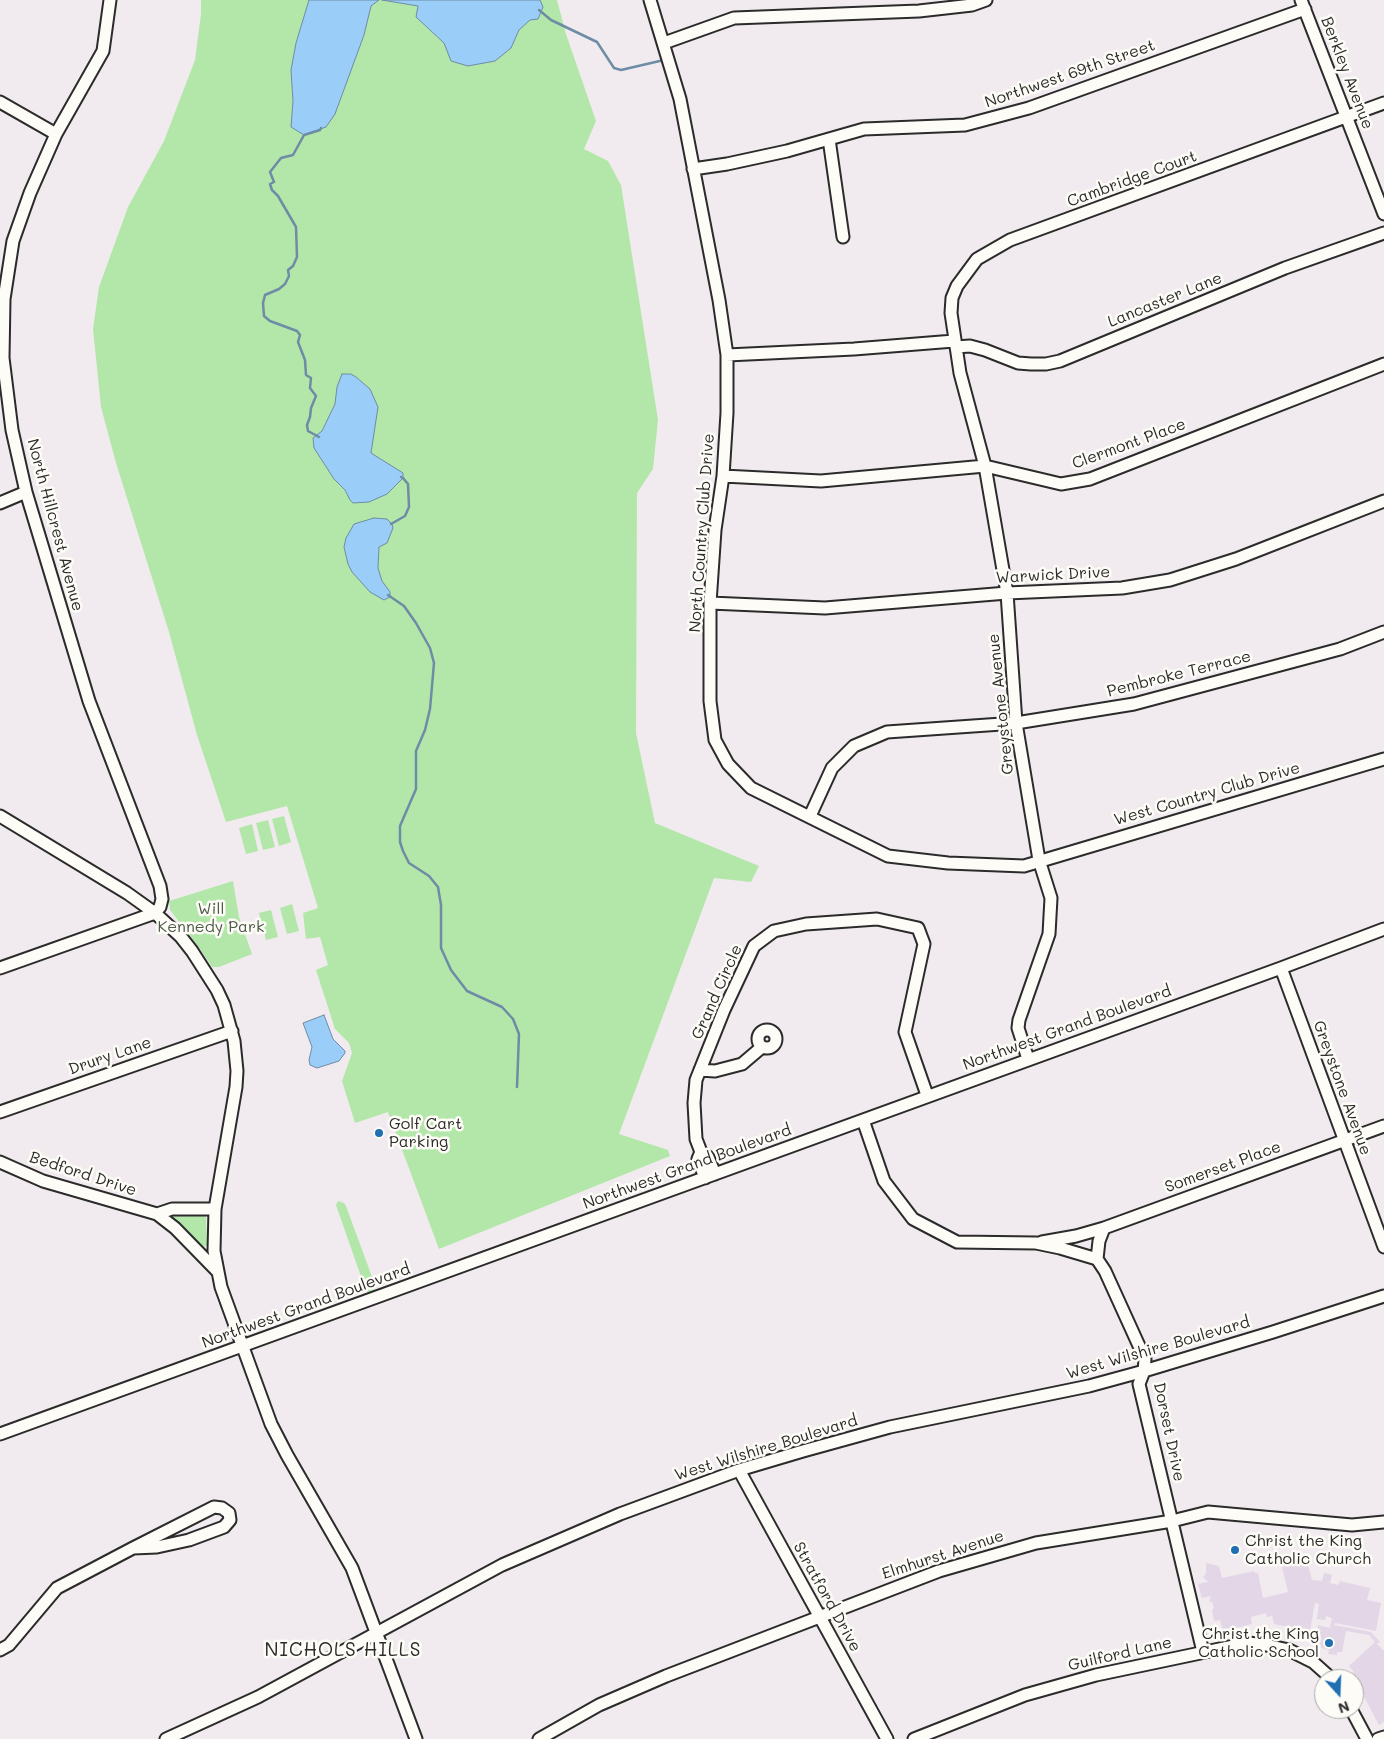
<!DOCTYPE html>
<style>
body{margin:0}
#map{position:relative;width:1384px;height:1739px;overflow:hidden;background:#f1ebef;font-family:Mali,sans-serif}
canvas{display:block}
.north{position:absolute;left:1314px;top:1669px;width:50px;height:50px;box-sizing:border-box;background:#fdfcf7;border:1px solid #a9a8a5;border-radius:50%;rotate:160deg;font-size:14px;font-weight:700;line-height:20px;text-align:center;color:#2b2b2b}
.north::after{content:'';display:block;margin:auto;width:18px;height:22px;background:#1f6fb2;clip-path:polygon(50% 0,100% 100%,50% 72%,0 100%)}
</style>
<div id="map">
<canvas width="1384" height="1739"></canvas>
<div class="north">N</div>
</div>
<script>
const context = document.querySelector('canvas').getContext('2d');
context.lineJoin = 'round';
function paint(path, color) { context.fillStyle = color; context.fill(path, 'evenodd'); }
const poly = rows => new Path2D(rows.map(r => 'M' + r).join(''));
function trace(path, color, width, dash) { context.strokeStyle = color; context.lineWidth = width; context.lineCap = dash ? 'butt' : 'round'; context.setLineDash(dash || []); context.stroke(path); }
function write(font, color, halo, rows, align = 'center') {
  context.font = font + ' Mali,sans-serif'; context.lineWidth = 5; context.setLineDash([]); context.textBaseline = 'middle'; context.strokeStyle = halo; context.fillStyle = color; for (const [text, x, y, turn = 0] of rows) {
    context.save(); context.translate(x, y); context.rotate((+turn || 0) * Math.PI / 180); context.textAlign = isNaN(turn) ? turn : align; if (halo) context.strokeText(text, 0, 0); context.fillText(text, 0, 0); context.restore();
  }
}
paint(poly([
 [1292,1561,1292,1563,1298,1563,1307,1561,1312,1580,1322,1581,1324,1573,1332,1575,1330,1583,1338,1585,1340,1581,1370,1588,1367,1600,1381,1603,1376,1631,1335,1623,1334,1625,1371,1632,1380,1642,1377,1644,1384,1651,1384,1722,1379,1725,1352,1674,1354,1672,1349,1666,1375,1642,1369,1635,1346,1631,1342,1652,1337,1652,1337,1655,1328,1654,1329,1650,1321,1648,1321,1645,1314,1644,1318,1625,1330,1628,1332,1618,1326,1616,1325,1620,1317,1619,1319,1604,1315,1603,1310,1631,1274,1624,1272,1616,1267,1617,1266,1613,1251,1617,1252,1624,1223,1631,1220,1620,1214,1621,1212,1610,1214,1608,1212,1602,1209,1602,1211,1596,1202,1598,1198,1584,1208,1582,1203,1577,1206,1574,1206,1563,1219,1566,1222,1578,1254,1571,1255,1573,1258,1573,1263,1598,1288,1592,1282,1567,1284,1566,1283,1563]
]), '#e3d6e6');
paint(poly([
 [201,0,557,0,566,34,596,121,584,149,608,161,621,185,658,420,653,469,637,493,636,733,655,823,759,866,751,882,714,878,619,1134,668,1150,670,1156,439,1249,388,1112,355,1123,342,1081,352,1053,349,1043,335,1029,316,970,328,965,320,937,306,939,303,913,318,908,287,806,226,822,197,735,169,632,116,463,101,407,93,329,99,287,128,207,164,141,195,60,201,14],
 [284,816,291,842,279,846,272,819],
 [268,820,275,847,263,850,256,823],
 [252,824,258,851,246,854,239,828],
 [233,881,239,917,252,954,219,967,212,967,200,949,170,910,169,901],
 [292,904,299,931,287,934,280,908],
 [271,910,278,937,266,940,259,913],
 [338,1201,344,1203,346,1206,375,1285,375,1291,370,1294,366,1291,336,1205],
 [173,1214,202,1215,206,1217,207,1246,201,1247,170,1219,169,1216]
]), '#b3e7a9');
const water = poly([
 [309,0,379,0,371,6,364,35,335,114,326,127,304,135,291,127,293,101,291,70,296,43,309,0],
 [382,0,540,0,543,7,538,19,530,20,519,30,511,48,495,61,468,66,451,61,444,43,416,17,418,6,382,0],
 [342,374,351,374,356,377,370,389,378,407,371,453,403,473,403,478,387,494,369,502,353,503,350,500,345,490,334,479,314,448,313,438,322,431,335,404,337,387,342,374],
 [374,518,387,519,392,524,393,528,387,543,379,547,378,568,382,581,390,592,390,597,384,600,370,592,352,572,348,564,344,547,346,538,354,524,374,518],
 [324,1015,333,1039,345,1051,345,1053,339,1061,317,1068,310,1065,309,1060,312,1047,303,1023,324,1015]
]);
paint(water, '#9acdf7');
trace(water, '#6e8ca5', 1);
trace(poly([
 [539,10,551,20,597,42,614,68,621,70,664,60],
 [319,437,308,431,307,425,310,417,311,408,316,396,310,388,311,378,306,375,305,360,298,342,300,335,297,331,270,321,264,316,263,303,265,295,279,289,285,284,289,276,288,270,293,266,297,257,296,227,278,196,272,190,270,184,274,182,270,172,281,158,293,155,304,135,320,130,321,128],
 [391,524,405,516,409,507,408,484,403,478,401,477],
 [388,595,404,606,416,623,430,648,434,663,430,709,425,730,416,751,416,789,400,826,400,842,403,851,409,863,429,876,438,887,441,905,441,948,451,970,467,991,502,1007,513,1019,519,1034,517,1087]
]), '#6e8ca5', 2.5);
const minor = poly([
 [650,0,680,99,719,300,727,355,727,413,723,476,715,530,710,603,710,701,715,740,728,764,751,788,888,856,948,863,1024,866,1384,759],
 [1301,0,1384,214],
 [664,43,734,18,919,11,972,5,986,0],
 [0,102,56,134],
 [829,139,843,237],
 [693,169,727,164,787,151,864,129,965,125,1029,108,1305,9],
 [956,347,970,346,985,350,1018,363,1031,364,1046,364,1060,361,1285,268,1384,233],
 [727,355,854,349,954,341],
 [723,476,821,481,985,466,1061,484,1090,479,1384,364],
 [0,503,26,492],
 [710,603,825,608,1007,593,1122,588,1170,580,1236,559,1384,501],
 [0,816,127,893,155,913,181,937,192,951,217,990,224,1005,234,1041,237,1071,236,1087,215,1209,214,1251,221,1287,271,1424,287,1455,352,1568,416,1739],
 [810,816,832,768,854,746,887,732,1016,723,1134,704,1340,649,1384,632],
 [0,968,155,913,160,907,162,899,160,886,89,701,26,492,12,430,3,358,4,299,13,241,30,193,56,134,103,51,110,0],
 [1281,968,1384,1247],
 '758 1039a9 9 0 1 1 18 0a9 9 0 1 1-18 0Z',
 [1028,1059,1018,1028,1019,1020,1049,934,1051,898,1039,860,1016,723,1007,593,985,466,960,373,951,313,952,298,957,286,977,259,1010,240,1384,103],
 [700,1070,715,1071,742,1064,762,1047],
 [0,1112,232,1031],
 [863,1120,884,1181,913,1219,957,1242,1036,1243,1060,1248,1097,1259,1105,1271,1145,1359,1144,1371,1139,1384,1203,1652],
 [701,1152,698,1159,705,1178],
 [0,1162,43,1181,157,1214,175,1228,217,1271],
 [715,1174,708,1157,701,1152,696,1139,694,1103,696,1080,724,1010,754,946,774,931,806,924,877,919,918,928,924,944,905,1032,927,1095],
 [157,1214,172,1209,215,1209],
 [1042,1242,1076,1236,1104,1228],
 [1097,1259,1099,1241,1104,1228,1384,1126],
 [0,1434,1281,968,1384,929],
 [739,1470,887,1739],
 [0,1650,9,1645,57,1588,133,1548,214,1507,222,1508,229,1513,230,1520,224,1527,189,1540,157,1547,133,1548],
 [1351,1709,1367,1739],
 [166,1739,258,1697,502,1565,620,1514,739,1470,803,1451,890,1427,1089,1386,1144,1371,1273,1332,1384,1296],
 [539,1739,599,1705,666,1676,939,1571,1036,1543,1172,1521,1208,1512,1352,1525,1384,1522],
 [914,1739,1025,1695,1096,1675,1248,1643,1266,1645,1289,1650,1313,1662,1332,1679],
 [1378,1739,1384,1737]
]);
trace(minor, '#2b2b2b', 15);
trace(minor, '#fdfcf7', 11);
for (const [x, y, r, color] of [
 [379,1133,5,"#1f6fb2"],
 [1235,1550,5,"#1f6fb2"],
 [1329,1643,5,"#1f6fb2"]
]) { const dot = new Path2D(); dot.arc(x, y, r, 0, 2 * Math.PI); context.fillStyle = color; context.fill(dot); trace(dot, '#fdfcf7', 2); }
write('16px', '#2b2b2b', '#fdfcf7', [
 ["Berkley Avenue",1347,73,69],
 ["Northwest 69th Street",1070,74,-19],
 ["Cambridge Court",1132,179,-20],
 ["Lancaster Lane",1165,300,-22],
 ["Clermont Place",1129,444,-20],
 ["North Hillcrest Avenue",55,525,75],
 ["North Country Club Drive",702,533,-86],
 ["Warwick Drive",1053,575,-3],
 ["Pembroke Terrace",1179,674,-14],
 ["Greystone Avenue",1001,704,-96],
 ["West Country Club Drive",1207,794,-16],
 ["Grand Circle",717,992,-66],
 ["Northwest Grand Boulevard",1067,1028,-20],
 ["Drury Lane",110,1056,-19],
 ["Greystone Avenue",1342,1088,70],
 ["Northwest Grand Boulevard",687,1167,-20],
 ["Somerset Place",1223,1167,-20],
 ["Bedford Drive",83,1174,18],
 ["Northwest Grand Boulevard",306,1306,-20],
 ["West Wilshire Boulevard",1158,1348,-16],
 ["Dorset Drive",1169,1432,78],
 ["West Wilshire Boulevard",766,1448,-17],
 ["Elmhurst Avenue",943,1555,-18],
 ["Stratford Drive",827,1597,61],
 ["Guilford Lane",1120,1654,-13]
]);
write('16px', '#4d5a4a', '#fdfcf7', [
 ["Will",211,909],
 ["Kennedy Park",211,927]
]);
write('16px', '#2b2b2b', '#fdfcf7', [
 ["Golf Cart",389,1124],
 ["Parking",389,1142],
 ["Christ the King",1245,1541],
 ["Catholic Church",1245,1559],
 ["Christ the King",1319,1634,"right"],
 ["Catholic School",1319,1652,"right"]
], 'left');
context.letterSpacing = '1px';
write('19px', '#2b2b2b', '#fdfcf7', [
 ["NICHOLS HILLS",343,1650]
]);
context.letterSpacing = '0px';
</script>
